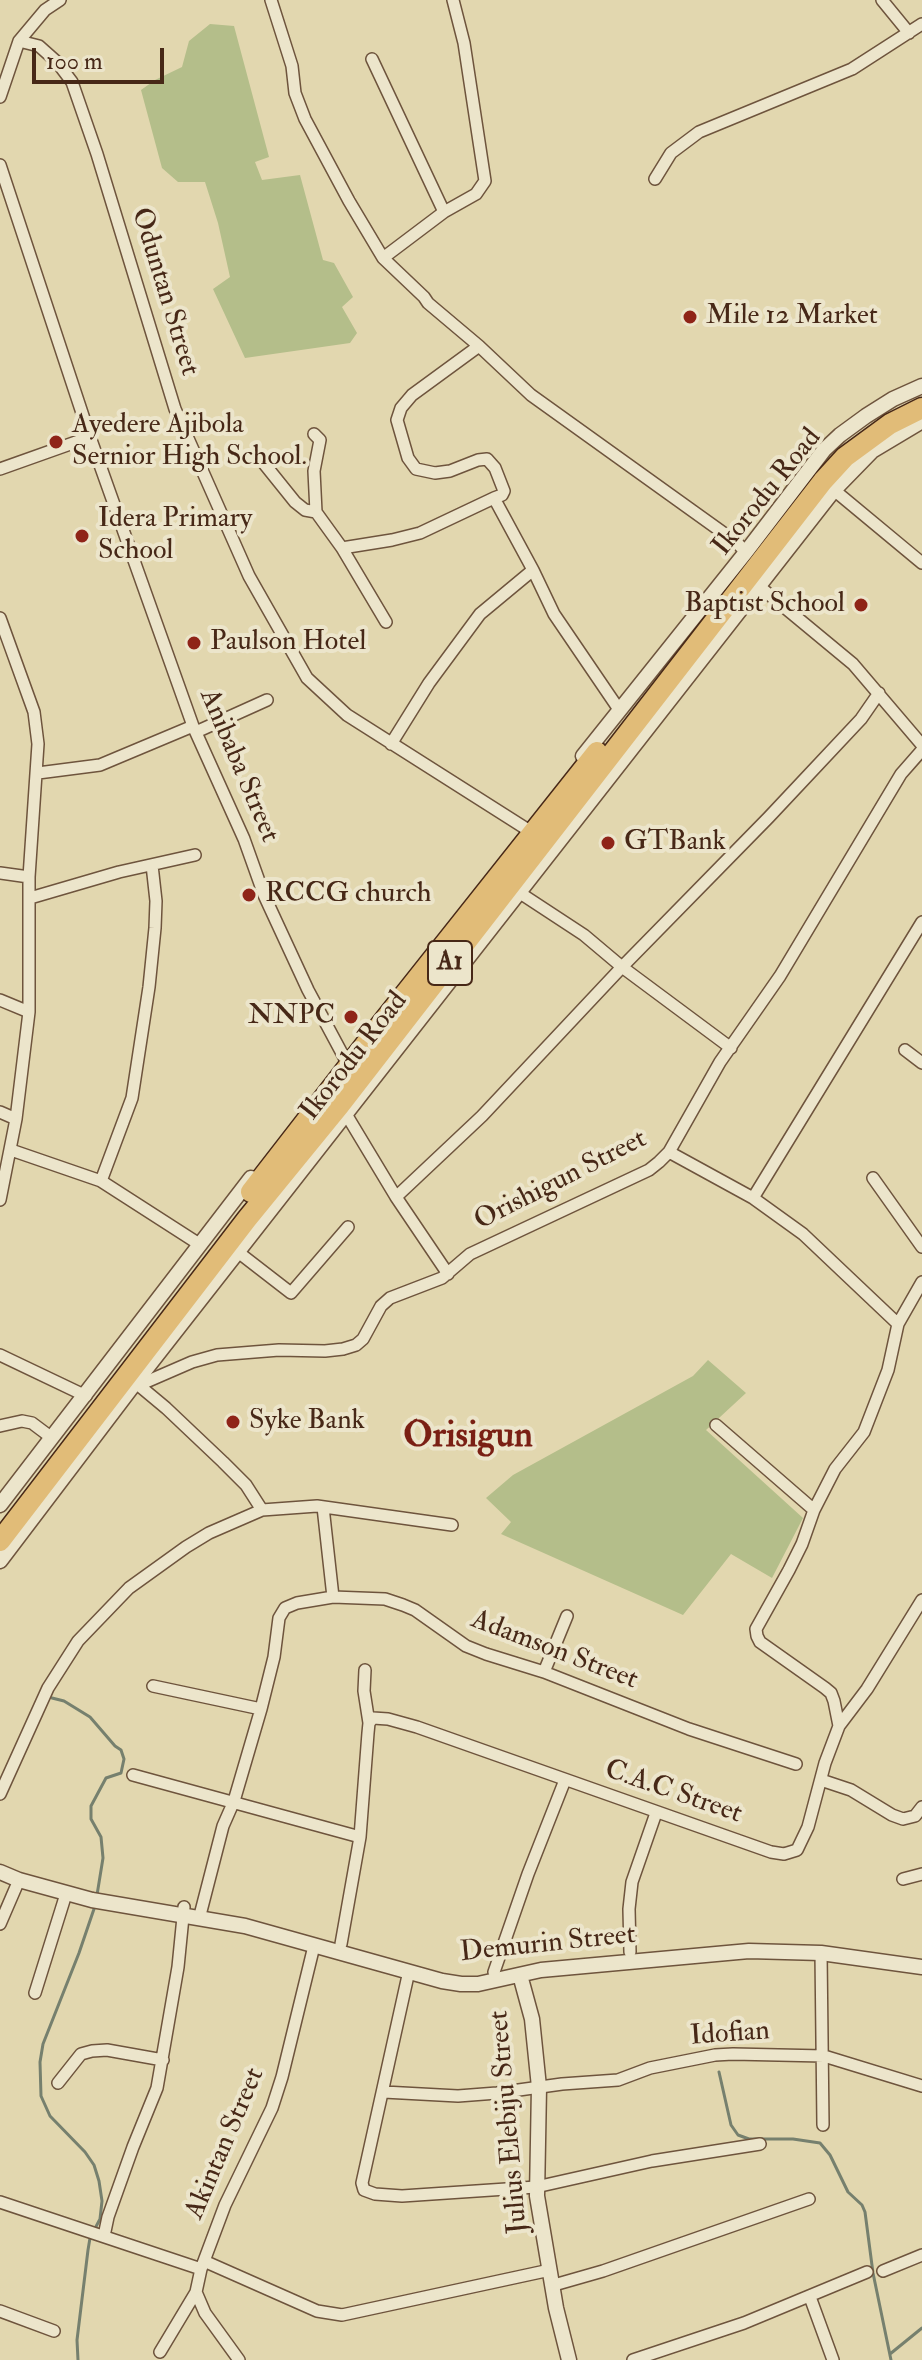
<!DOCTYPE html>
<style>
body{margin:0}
#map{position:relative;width:922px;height:2360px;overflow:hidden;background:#e2d7af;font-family:"IM FELL Double Pica",serif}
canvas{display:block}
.scale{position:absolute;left:32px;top:48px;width:132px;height:36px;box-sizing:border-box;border:4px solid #472817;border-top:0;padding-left:10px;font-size:24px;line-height:28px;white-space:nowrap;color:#472817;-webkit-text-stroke:6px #ece5cb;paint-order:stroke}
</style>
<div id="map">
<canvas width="922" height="2360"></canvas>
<div class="scale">100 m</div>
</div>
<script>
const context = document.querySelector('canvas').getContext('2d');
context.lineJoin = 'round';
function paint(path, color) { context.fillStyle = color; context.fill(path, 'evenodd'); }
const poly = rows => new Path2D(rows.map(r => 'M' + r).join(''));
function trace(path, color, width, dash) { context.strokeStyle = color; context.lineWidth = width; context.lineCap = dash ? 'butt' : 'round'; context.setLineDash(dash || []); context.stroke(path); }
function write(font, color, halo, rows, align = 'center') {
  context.font = font + ' "IM FELL Double Pica",serif'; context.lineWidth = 8; context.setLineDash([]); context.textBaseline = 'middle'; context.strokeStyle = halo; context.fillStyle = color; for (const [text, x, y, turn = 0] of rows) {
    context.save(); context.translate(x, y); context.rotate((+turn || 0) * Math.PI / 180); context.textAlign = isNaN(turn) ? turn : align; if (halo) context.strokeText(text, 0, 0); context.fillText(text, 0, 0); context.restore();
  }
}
paint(poly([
 [210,24,234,26,269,157,255,162,262,180,300,175,323,260,334,263,353,297,342,307,357,333,350,343,245,358,213,289,230,277,218,223,205,182,178,182,162,168,141,90,155,80,182,67,189,41],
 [708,1360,746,1393,706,1430,803,1518,772,1578,731,1554,683,1615,501,1534,511,1522,486,1498,513,1475,693,1376]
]), '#b4be8a');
trace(poly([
 [52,1698,64,1701,90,1717,115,1746,121,1750,124,1759,121,1773,106,1778,91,1806,91,1819,101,1837,103,1858,97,1895],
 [719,2072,731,2125,738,2135,749,2139,793,2139,820,2143,830,2155,848,2192,862,2205,865,2212,873,2273,891,2360],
 [890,2354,922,2328],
 [78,2360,77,2340,88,2250,90,2238,100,2219,102,2201,99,2181,94,2165,85,2152,50,2116,41,2096,40,2062,43,2044,79,1953,95,1906]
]), '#76806e', 3);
const minor = poly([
 [271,0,292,66,295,93,305,119,349,201,383,258,424,297,428,303,479,346,531,395,736,542,746,552],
 [882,0,909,33],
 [19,41,39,46,57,62,72,82,97,154,175,409,249,576,307,678,347,715,525,828],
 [372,59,444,212],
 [0,97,19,41,45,10,60,0],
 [0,165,90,437,193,726,244,839,264,895,308,990,345,1059],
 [655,179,671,153,699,132,852,69,922,24],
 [383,258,444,212,476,194,485,181,464,43,453,0],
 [479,346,412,395,401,408,397,420,408,458,416,469,435,473,450,471,478,460,487,459,495,468,504,491,502,495,494,498,533,570,554,614,620,711],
 [314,434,320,440,314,471,316,512],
 [262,461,295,502,305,510,316,512,342,548,386,622],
 [0,469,90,437],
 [834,490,922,563],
 [342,548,392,540,420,533,494,498],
 [760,587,853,664,922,745],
 [0,618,34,712,38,744,29,877,29,1012,16,1119,0,1200],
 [196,732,267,700],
 [391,744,429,683,480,614,533,570],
 [38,773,100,765,193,726],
 [0,873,29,877],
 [520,893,584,935,622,967,731,1048],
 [30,898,119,872,195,855],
 [0,1000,29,1012],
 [905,1050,922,1063],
 [0,1112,16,1119],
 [346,1114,396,1197,448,1274],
 [11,1150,101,1181,199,1244],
 [669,1152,753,1198,803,1234,898,1324],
 [873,1178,922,1247],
 [101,1181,132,1098,149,987,155,928,156,901,152,865],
 [396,1197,482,1116,622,967,769,817,861,719,879,693],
 [753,1198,922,922],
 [238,1252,291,1293,348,1227],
 [0,1355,86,1396],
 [136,1383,166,1408,223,1462,246,1485,262,1510],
 [139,1385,192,1362,217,1355,279,1350,325,1351,343,1349,356,1345,363,1339,381,1306,390,1298,442,1278,470,1254,649,1170,659,1162,669,1152,720,1062,780,976,901,774,922,750],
 [716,1425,814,1510],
 [0,1426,22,1421,32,1423,52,1438],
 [323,1507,333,1597],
 [365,1670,364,1691,369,1723],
 [544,1672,567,1616],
 [153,1686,261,1709],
 [839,1726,867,1689,922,1600],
 [133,1775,360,1837],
 [821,1780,851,1790,892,1815,903,1819,915,1816,922,1807],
 [0,1794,48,1688,78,1641,129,1588,186,1547,209,1533,262,1510,317,1506,452,1525],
 [903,1879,922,1874],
 [199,1919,223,1826,234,1801,261,1709,274,1657,279,1618,285,1608,297,1603,333,1597,385,1599,403,1605,415,1610,466,1646,486,1654,544,1672,689,1729,796,1764],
 [0,1924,19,1880],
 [341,1944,360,1837,368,1733,369,1723,373,1718,388,1719,417,1727,771,1852,784,1854,797,1850,808,1827,825,1763,839,1726,834,1701,831,1693,825,1688,760,1642,757,1636,756,1629,789,1570,802,1544,814,1510,835,1469,864,1432,888,1370,898,1324,922,1282],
 [630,1952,629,1909,632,1882,656,1813],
 [821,1953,823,2125],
 [409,1971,362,2183,364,2190,375,2194,402,2196,536,2187,652,2161,760,2144],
 [494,1972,528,1874,565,1780],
 [35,1993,66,1894],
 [58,2083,81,2054,92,2051,107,2050,163,2060],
 [384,2092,458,2096,497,2093,562,2084,618,2080,650,2068,715,2055,733,2054,824,2056,922,2086],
 [0,2202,201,2269],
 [104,2236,108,2217,133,2147,157,2088,178,1967,184,1907],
 [204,2261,317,2311,342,2315,550,2270],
 [883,2271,922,2255],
 [554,2285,603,2271,809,2199],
 [196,2292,205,2313,239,2360],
 [810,2297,833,2360],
 [0,2311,54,2331],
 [160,2352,196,2292,201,2269,225,2205,272,2108,282,2077,314,1946],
 [633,2360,744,2323,867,2272]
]);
const tertiary = poly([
 [583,756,746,552,824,450,840,435,866,416,893,399,922,386],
 [0,1505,251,1178],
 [0,1561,135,1383,834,490,872,451,922,421],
 [0,1872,19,1880,92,1900,245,1926,442,1981,461,1984,478,1984,541,1970,749,1951,821,1953,922,1967],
 [520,1975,532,2019,539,2087,537,2196,556,2308,569,2360]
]);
const motorway = poly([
 [251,1192,382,1023,597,752],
 [0,1541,247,1219,340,1105,823,481,845,457,890,424,922,408]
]);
trace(minor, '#6e543d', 14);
trace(tertiary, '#6e543d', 17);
trace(motorway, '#472817', 23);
trace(minor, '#ece5cb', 11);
trace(tertiary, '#ece5cb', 14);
trace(motorway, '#e1bc78', 20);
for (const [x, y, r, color] of [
 [690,317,8,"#8f2418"],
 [56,442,8,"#8f2418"],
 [82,536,8,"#8f2418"],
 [861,605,8,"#8f2418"],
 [194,643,8,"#8f2418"],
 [608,843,8,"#8f2418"],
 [249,895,8,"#8f2418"],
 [351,1017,8,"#8f2418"],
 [233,1422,8,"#8f2418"]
]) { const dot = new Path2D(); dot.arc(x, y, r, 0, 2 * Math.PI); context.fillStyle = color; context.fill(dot); trace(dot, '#ece5cb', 3); }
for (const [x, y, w] of [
 [450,963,44]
]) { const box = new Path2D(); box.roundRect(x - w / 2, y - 22, w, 44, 6); context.fillStyle = '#ece5cb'; context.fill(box); trace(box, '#472817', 2); }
write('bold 26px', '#472817', null, [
 ["A1",450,963]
]);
write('28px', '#472817', '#ece5cb', [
 ["Oduntan Street",164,292,73],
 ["Ikorodu Road",768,493,-51],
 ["Anibaba Street",238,766,67],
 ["Ikorodu Road",355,1057,-52],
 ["Orishigun Street",561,1181,-27],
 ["Adamson Street",554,1651,21],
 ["C.A.C Street",673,1793,19],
 ["Demurin Street",548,1945,-6],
 ["Idofian",730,2035,-4],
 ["Julius Elebiju Street",510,2122,-95],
 ["Akintan Street",226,2144,-67]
]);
write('28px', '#472817', '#ece5cb', [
 ["Mile 12 Market",706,317],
 ["Ayedere Ajibola",72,426],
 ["Sernior High School.",72,458],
 ["Idera Primary",98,520],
 ["School",98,552],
 ["Baptist School",845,605,"right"],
 ["Paulson Hotel",210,643],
 ["GTBank",624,843],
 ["RCCG church",265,895],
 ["NNPC",335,1017,"right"],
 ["Syke Bank",249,1422]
], 'left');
write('bold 36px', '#7a1f14', '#ece5cb', [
 ["Orisigun",468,1438]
]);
</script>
